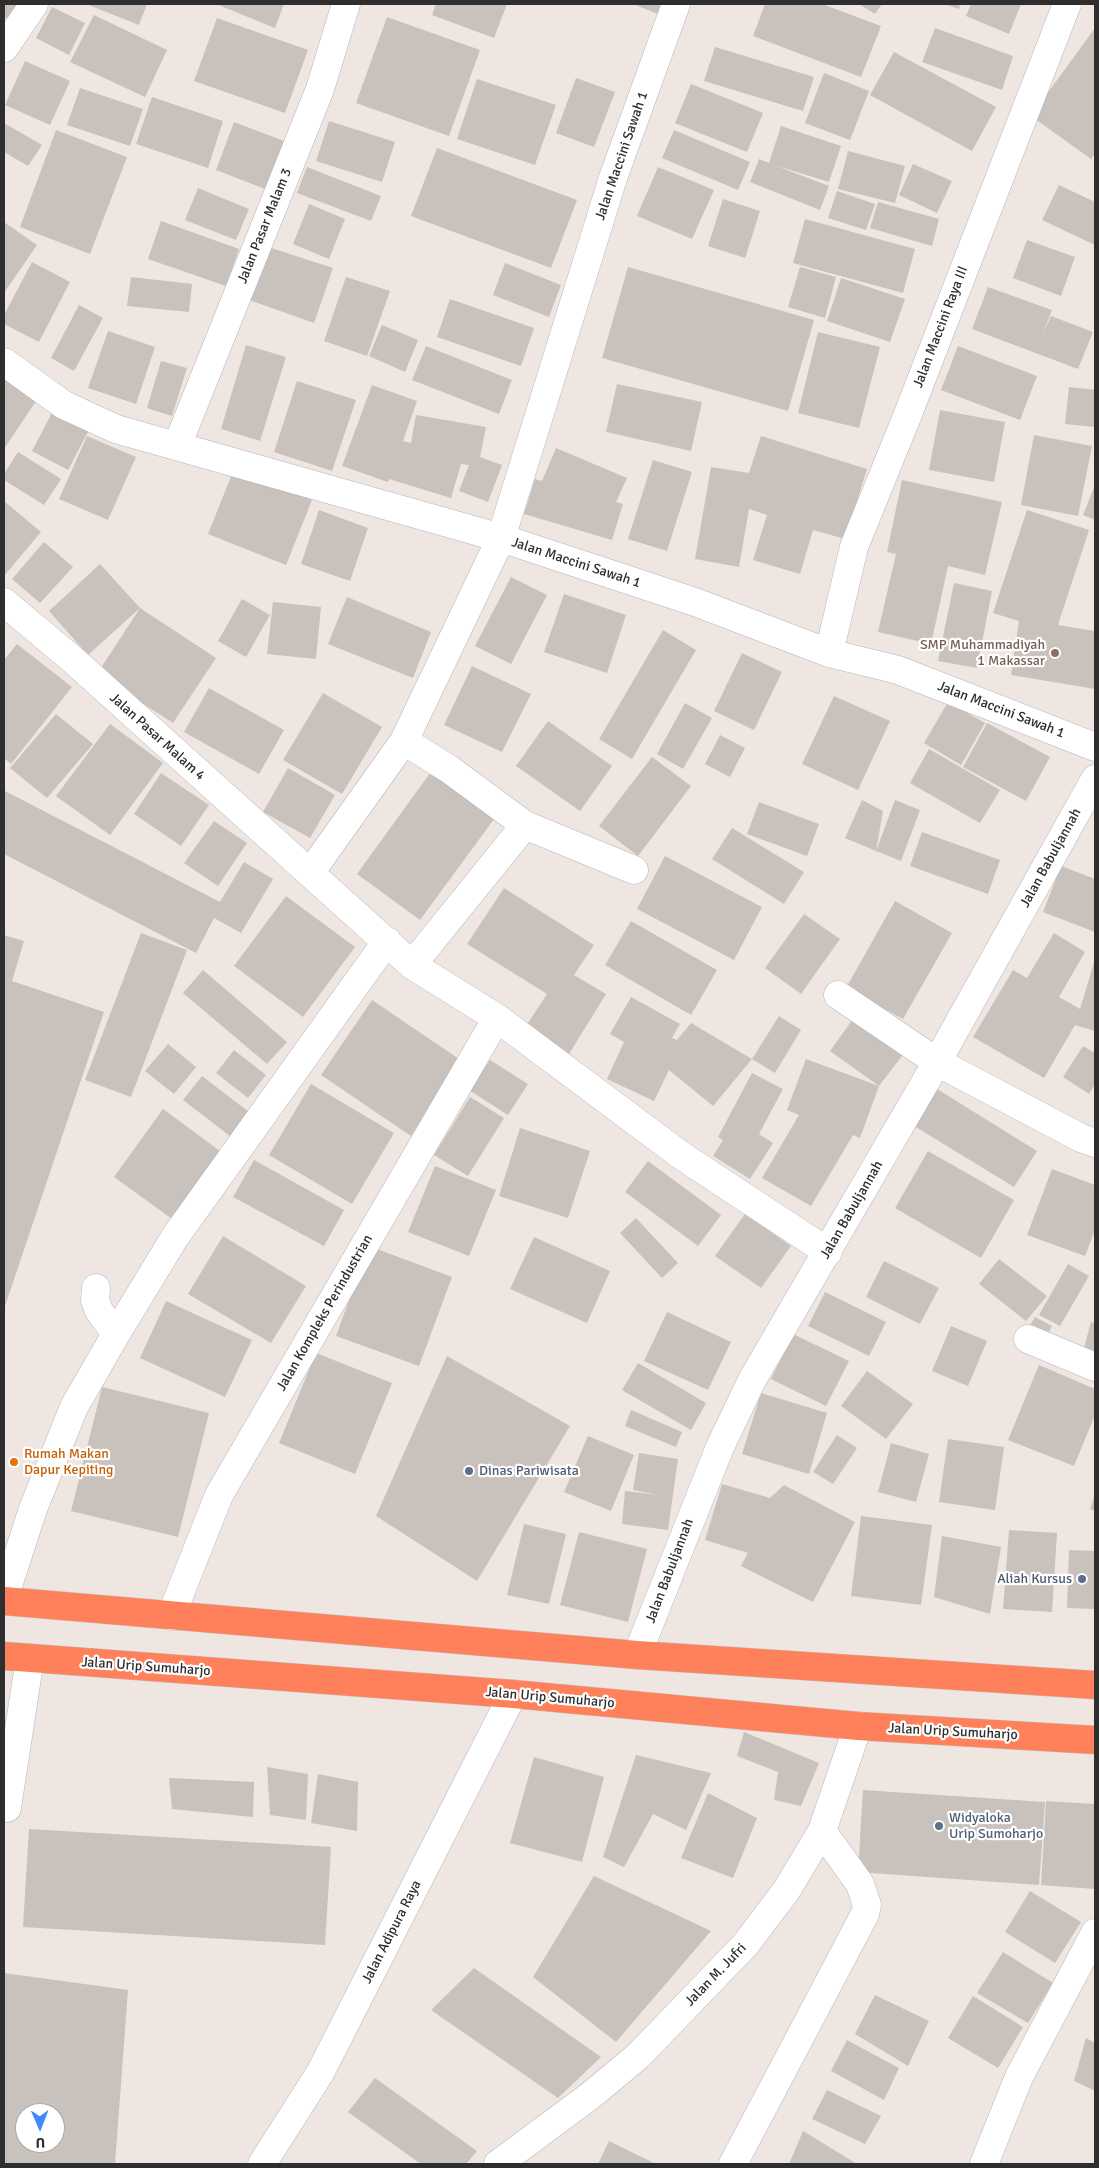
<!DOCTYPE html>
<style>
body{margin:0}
#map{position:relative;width:1099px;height:2168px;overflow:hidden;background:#efe6e1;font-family:Signika,sans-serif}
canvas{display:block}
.frame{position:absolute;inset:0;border:5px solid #2e2e2e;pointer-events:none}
.north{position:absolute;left:15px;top:2103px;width:50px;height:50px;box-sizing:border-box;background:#fff;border:1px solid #ababab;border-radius:50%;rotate:179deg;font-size:14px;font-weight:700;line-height:20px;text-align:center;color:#2e2e2e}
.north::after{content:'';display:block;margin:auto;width:18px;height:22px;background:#418afc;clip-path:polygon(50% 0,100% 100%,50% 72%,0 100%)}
</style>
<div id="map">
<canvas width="1099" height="2168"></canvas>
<div class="frame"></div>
<div class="north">U</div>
</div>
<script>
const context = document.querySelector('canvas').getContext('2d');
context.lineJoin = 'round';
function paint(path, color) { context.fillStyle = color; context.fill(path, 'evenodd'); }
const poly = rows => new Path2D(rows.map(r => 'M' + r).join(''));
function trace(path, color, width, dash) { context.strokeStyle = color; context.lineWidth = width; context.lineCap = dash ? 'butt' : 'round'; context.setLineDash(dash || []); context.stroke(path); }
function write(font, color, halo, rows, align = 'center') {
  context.font = font + ' Signika,sans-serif'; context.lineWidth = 4.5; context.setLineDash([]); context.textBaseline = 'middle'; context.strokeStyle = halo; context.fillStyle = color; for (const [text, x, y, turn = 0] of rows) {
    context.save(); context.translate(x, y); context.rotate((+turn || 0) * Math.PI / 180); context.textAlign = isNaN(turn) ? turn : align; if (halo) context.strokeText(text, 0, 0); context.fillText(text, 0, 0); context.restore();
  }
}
paint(poly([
 [4,4,19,4,12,21,4,17],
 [86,4,147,4,139,25],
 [216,4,284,4,275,28],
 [436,4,507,4,494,38,432,15],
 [633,4,662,4,658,14],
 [765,4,822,4,881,26,861,77,753,36],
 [859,4,882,4,875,14],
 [944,4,960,4,959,9],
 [971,4,1021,4,1009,34,966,16],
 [52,7,85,23,69,55,36,38],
 [94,15,167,50,145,97,70,62],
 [387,17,480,50,449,136,356,103],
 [217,18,308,50,285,113,194,81],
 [935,28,1013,56,1002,90,922,62],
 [1095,28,1095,154,1091,159,1031,116],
 [715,47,814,77,803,111,704,81],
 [894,52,996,107,972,151,870,95],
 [25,61,70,81,50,125,5,105],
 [824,73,869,91,850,140,805,123],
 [576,78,615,92,594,147,556,133],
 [477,79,556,105,535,165,457,139],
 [691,84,763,113,747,152,675,123],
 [80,88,143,109,130,146,67,125],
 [152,97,223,121,208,168,136,144],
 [329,121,395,142,382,182,316,161],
 [234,122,284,141,265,189,216,170],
 [4,123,42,145,28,166,4,152],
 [781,126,841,146,829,182,774,165,829,186,820,210,750,182,759,159,769,163],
 [56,130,127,157,90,254,20,227],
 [674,130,750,162,738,190,662,158],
 [437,148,577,200,551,268,411,216],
 [848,151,905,166,895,203,838,189],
 [913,164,952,181,937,213,899,195],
 [307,167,381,196,371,221,297,193],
 [658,167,714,190,692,239,637,216],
 [1059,185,1095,202,1095,245,1042,220],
 [198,188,249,209,236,240,185,220],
 [837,191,875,204,866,230,828,218],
 [723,199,760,211,745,258,708,246],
 [878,202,939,219,932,246,870,228],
 [309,204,345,219,329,259,293,244],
 [805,219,915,249,903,293,793,263],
 [161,221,239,249,226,286,148,259],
 [4,222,37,245,4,293],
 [1027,240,1075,257,1061,296,1013,278],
 [268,247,333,268,314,323,249,300],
 [32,262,70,282,39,342,4,324,4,315],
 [505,263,561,285,549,317,493,295],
 [628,267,814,320,788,411,602,358],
 [800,267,836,277,825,318,788,307],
 [131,277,192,284,189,312,127,306],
 [346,277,390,291,367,356,324,341],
 [841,278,905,299,890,342,827,321],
 [988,287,1052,310,1042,336,1051,316,1093,332,1078,369,972,329],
 [450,299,534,328,521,366,437,337],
 [79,305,103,318,74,371,51,358],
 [382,325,418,340,405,372,369,356],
 [108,331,155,347,136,404,88,388],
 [818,332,880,347,859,428,798,413],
 [246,345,286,357,260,441,221,429],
 [426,346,512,380,499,414,412,380],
 [958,346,1037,376,1020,420,941,390],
 [161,361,187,368,172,416,147,408],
 [4,375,38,398,4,449],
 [297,381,356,400,332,471,274,452],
 [617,384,702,402,691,451,606,432],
 [372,385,417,401,403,441,411,443,416,415,486,427,480,457,502,465,488,502,459,491,469,465,461,464,451,498,389,479,388,482,342,466],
 [1069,387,1095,390,1095,427,1065,424],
 [54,409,90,428,68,470,32,451],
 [940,410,1005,422,994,482,929,470],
 [1034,435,1092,446,1078,516,1021,505],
 [87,436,136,457,108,520,59,499],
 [761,436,867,469,845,539,813,530,800,574,753,560,767,515,749,509,739,567,695,559,711,467,749,473],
 [556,448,627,478,616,502,623,504,612,540,524,514,535,479,542,481],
 [18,452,61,479,44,505,4,480,4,474],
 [653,460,692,472,667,551,628,539],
 [234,469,312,500,286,565,208,534],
 [902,480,1002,502,985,575,948,566,931,644,878,632,896,554,887,552],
 [1095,485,1095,520,1083,515],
 [4,501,41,532,4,576],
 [319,510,368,528,350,581,301,564],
 [1027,510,1089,530,1058,625,1095,631,1095,689,1011,675,1019,621,993,613],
 [44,542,73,567,40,603,12,579],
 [100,564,140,608,88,655,49,611],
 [511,577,547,595,511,664,475,646],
 [954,583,992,591,977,668,938,661],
 [564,594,626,615,607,673,544,652],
 [347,597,431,632,413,678,328,644],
 [242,599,270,615,246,657,218,641],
 [273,602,321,607,316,659,267,654],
 [140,608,216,658,173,723,97,674],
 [663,630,696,650,632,759,599,739],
 [17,644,72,687,11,764,4,758,4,660],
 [742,653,782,672,754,730,714,711],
 [472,666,531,694,502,752,444,725],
 [209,688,284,730,259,774,184,732],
 [323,693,382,727,342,794,283,760],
 [834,696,890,721,858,790,802,764],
 [948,702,985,723,961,765,924,743],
 [685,703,712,718,683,769,657,754],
 [56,714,93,744,47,798,10,768],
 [548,721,612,766,580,811,516,766],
 [987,723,1050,757,1026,801,963,767],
 [110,724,163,763,110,835,56,796],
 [720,735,745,748,730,777,705,764],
 [929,749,1000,790,980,823,910,783],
 [652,757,691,786,638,856,599,826],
 [288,768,335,795,310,838,263,812],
 [433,769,497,815,420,920,357,874],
 [161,773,209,805,181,846,134,814],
 [5,791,220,902,244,862,273,879,241,933,214,918,196,953,4,854],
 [862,800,883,811,876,851,845,838],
 [895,800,920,810,901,861,876,851],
 [759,802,819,824,807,856,747,834],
 [214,821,247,843,218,886,184,863],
 [732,828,804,872,784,904,712,859],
 [922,832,1000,860,988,894,910,866],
 [665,856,762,907,734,960,637,909],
 [1061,866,1095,879,1095,932,1043,912],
 [504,888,594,945,574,975,606,994,569,1054,526,1026,547,994,467,944],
 [286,896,355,947,303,1017,234,966],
 [895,901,952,933,903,1019,846,988],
 [804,914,840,939,801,994,765,968],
 [631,921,717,970,691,1015,605,965],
 [141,933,187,950,131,1097,85,1080],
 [1054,933,1085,952,1059,997,1080,1009,1095,959,1095,1031,1075,1025,1044,1078,973,1037,1013,970,1027,978],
 [4,935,24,941,12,981,104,1012,4,1309],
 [203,970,287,1042,267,1064,183,993],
 [631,997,680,1024,672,1038,677,1040,691,1023,752,1059,713,1106,669,1070,654,1101,607,1079,624,1042,610,1034],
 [372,1000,462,1061,411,1136,321,1075],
 [858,1012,908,1048,879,1086,860,1138,853,1135,811,1206,762,1178,799,1115,787,1110,806,1059,879,1086,830,1051],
 [779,1016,801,1030,775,1073,752,1059],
 [168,1044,196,1067,174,1094,145,1071],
 [1083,1046,1095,1053,1095,1084,1089,1094,1063,1077],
 [234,1050,266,1075,248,1098,216,1073],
 [490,1060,528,1084,508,1115,469,1090],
 [752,1073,783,1089,759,1134,773,1143,750,1179,713,1156,723,1140,718,1137],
 [202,1076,249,1112,230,1136,183,1100],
 [311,1084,394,1133,352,1204,269,1155],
 [929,1084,1037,1151,1014,1187,906,1121],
 [470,1097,504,1118,468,1176,434,1155],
 [163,1109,224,1154,175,1221,114,1177],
 [520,1128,590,1151,568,1218,499,1196],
 [928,1151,1014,1200,981,1258,895,1208],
 [254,1160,344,1210,324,1246,233,1197],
 [648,1161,721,1215,698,1246,625,1192],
 [435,1166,496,1190,469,1256,408,1232],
 [1052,1169,1095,1185,1095,1230,1085,1256,1027,1235],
 [745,1214,791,1246,761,1288,715,1256],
 [636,1218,678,1263,662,1278,620,1233],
 [223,1236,306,1286,271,1343,188,1294],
 [534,1237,610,1271,587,1323,510,1289],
 [369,1246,452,1277,419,1366,336,1336],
 [999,1259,1047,1296,1026,1321,979,1284],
 [884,1261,939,1288,920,1324,866,1297],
 [1068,1264,1089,1276,1060,1326,1039,1315],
 [825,1292,886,1322,869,1356,808,1326],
 [166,1301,252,1340,225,1397,140,1358],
 [667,1312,731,1342,708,1390,644,1361],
 [1035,1317,1052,1326,1044,1342,1026,1332],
 [1091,1322,1095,1323,1095,1351,1084,1348],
 [951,1326,987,1341,968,1386,932,1371],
 [793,1334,849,1361,826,1406,771,1379],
 [316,1353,392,1383,355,1474,279,1443],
 [447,1356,570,1426,477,1581,376,1516],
 [638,1363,706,1403,691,1430,622,1390],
 [1039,1365,1095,1389,1095,1415,1074,1466,1008,1440],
 [867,1371,913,1404,886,1439,841,1406],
 [102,1387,209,1413,178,1537,71,1511],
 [761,1393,827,1413,809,1474,742,1454],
 [631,1410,682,1432,676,1447,625,1426],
 [837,1435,857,1448,833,1484,813,1472],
 [588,1436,634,1455,611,1511,564,1492],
 [948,1439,1004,1447,995,1510,939,1502],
 [891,1443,929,1454,916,1502,878,1492],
 [639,1453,678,1459,668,1530,622,1524,625,1491,659,1495,633,1490],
 [722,1484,770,1498,784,1485,855,1522,813,1602,741,1566,748,1553,705,1540],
 [1095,1494,1095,1511,1090,1509],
 [861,1516,932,1525,921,1605,851,1596],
 [524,1524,566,1534,549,1604,507,1595],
 [1009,1530,1057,1533,1052,1612,1003,1609],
 [579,1532,647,1549,628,1622,560,1605],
 [942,1536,1001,1547,990,1614,934,1597],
 [1069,1550,1095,1551,1095,1609,1067,1608],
 [744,1732,819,1763,801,1806,774,1800,778,1772,737,1756],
 [636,1755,711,1773,686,1830,653,1814,624,1867,603,1857],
 [534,1757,604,1777,582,1862,510,1843],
 [267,1767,308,1774,306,1820,270,1815],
 [318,1774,358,1782,357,1831,311,1823],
 [169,1778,254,1782,253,1817,172,1809],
 [863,1790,1045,1802,1039,1885,858,1872],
 [708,1793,757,1818,733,1878,681,1858],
 [1046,1801,1095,1804,1095,1889,1041,1885],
 [29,1829,331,1847,325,1945,23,1927],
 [594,1876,711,1931,616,2042,533,1977],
 [1030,1891,1081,1922,1055,1963,1005,1932],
 [1003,1952,1053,1983,1028,2023,977,1993],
 [474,1968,601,2057,558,2098,431,2010],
 [4,1973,128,1990,115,2164,4,2164],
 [25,2113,55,2113,55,2143,25,2143],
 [875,1995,929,2021,908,2066,855,2034],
 [973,1996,1023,2027,998,2068,948,2038],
 [1086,2038,1095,2043,1095,2091,1074,2081],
 [847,2040,899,2068,884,2100,831,2071],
 [375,2078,477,2151,466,2164,421,2164,348,2112],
 [827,2090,881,2116,865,2144,812,2119],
 [803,2131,857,2164,789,2164],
 [609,2141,656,2164,598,2164]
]), '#c8c1bc');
const minor = poly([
 [676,4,613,178,501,538,695,602,829,653,898,670,1095,747],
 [4,48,34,4],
 [4,362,64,405,116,429,501,538,404,741,310,873],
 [177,446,320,89,346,4],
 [4,602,72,659,412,965,497,1018,682,1156,828,1252],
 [829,653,854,547,908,414,1067,4],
 [404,741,449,769,525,825,412,965],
 [525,825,634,870],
 [838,995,937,1062,1081,1138,1095,1143],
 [96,1288,95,1300,99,1311,116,1334],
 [1028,1339,1095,1367],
 [4,1598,33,1509,74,1407,116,1334,175,1237,387,941],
 [171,1616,219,1495,497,1018],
 [637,1655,720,1447,752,1380,937,1062,1095,779],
 [7,1808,30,1658],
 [262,2164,320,2073,513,1694],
 [498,2164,590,2096,638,2056,745,1945,786,1891,822,1831,858,1726],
 [733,2164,865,1914,867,1905,860,1884,822,1831],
 [984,2164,1019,2077,1095,1933]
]);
const highway = poly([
 [4,1601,637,1655,1095,1685],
 [4,1656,513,1694,858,1726,1095,1740]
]);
trace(minor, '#b1b6be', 29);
trace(highway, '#c4c4c4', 29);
trace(minor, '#fff', 28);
trace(highway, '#ff815c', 28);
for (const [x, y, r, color] of [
 [1055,653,5,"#8d6e63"],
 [14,1462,5,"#e8710a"],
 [469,1471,5,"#5c6f8a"],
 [1082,1579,5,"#5c6f8a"],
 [939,1826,5,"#5c6f8a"]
]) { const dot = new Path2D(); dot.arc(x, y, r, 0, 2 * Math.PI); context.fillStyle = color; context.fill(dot); trace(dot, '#fff', 2); }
write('14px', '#2e2e2e', '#fff', [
 ["Jalan Maccini Sawah 1",622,156,-71],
 ["Jalan Pasar Malam 3",265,226,-68],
 ["Jalan Maccini Raya III",941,327,-69],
 ["Jalan Maccini Sawah 1",576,563,18],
 ["Jalan Maccini Sawah 1",1001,710,21],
 ["Jalan Pasar Malam 4",157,737,42],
 ["Jalan Babuljannah",1051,858,-61],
 ["Jalan Babuljannah",852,1210,-60],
 ["Jalan Kompleks Perindustrian",325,1313,-60],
 ["Jalan Babuljannah",670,1571,-69],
 ["Jalan Urip Sumuharjo",146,1667,4],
 ["Jalan Urip Sumuharjo",550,1698,5],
 ["Jalan Urip Sumuharjo",953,1732,3],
 ["Jalan Adipura Raya",392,1932,-63],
 ["Jalan M. Jufri",716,1975,-46]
]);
write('14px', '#785e54', '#fff', [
 ["SMP Muhammadiyah",1045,645],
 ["1 Makassar",1045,661]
], 'right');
write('14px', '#c56008', '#fff', [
 ["Rumah Makan",24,1454],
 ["Dapur Kepiting",24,1470]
], 'left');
write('14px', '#4e5e75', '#fff', [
 ["Dinas Pariwisata",479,1471],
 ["Aliah Kursus",1072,1579,"right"],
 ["Widyaloka",949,1818],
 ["Urip Sumoharjo",949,1834]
], 'left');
</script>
